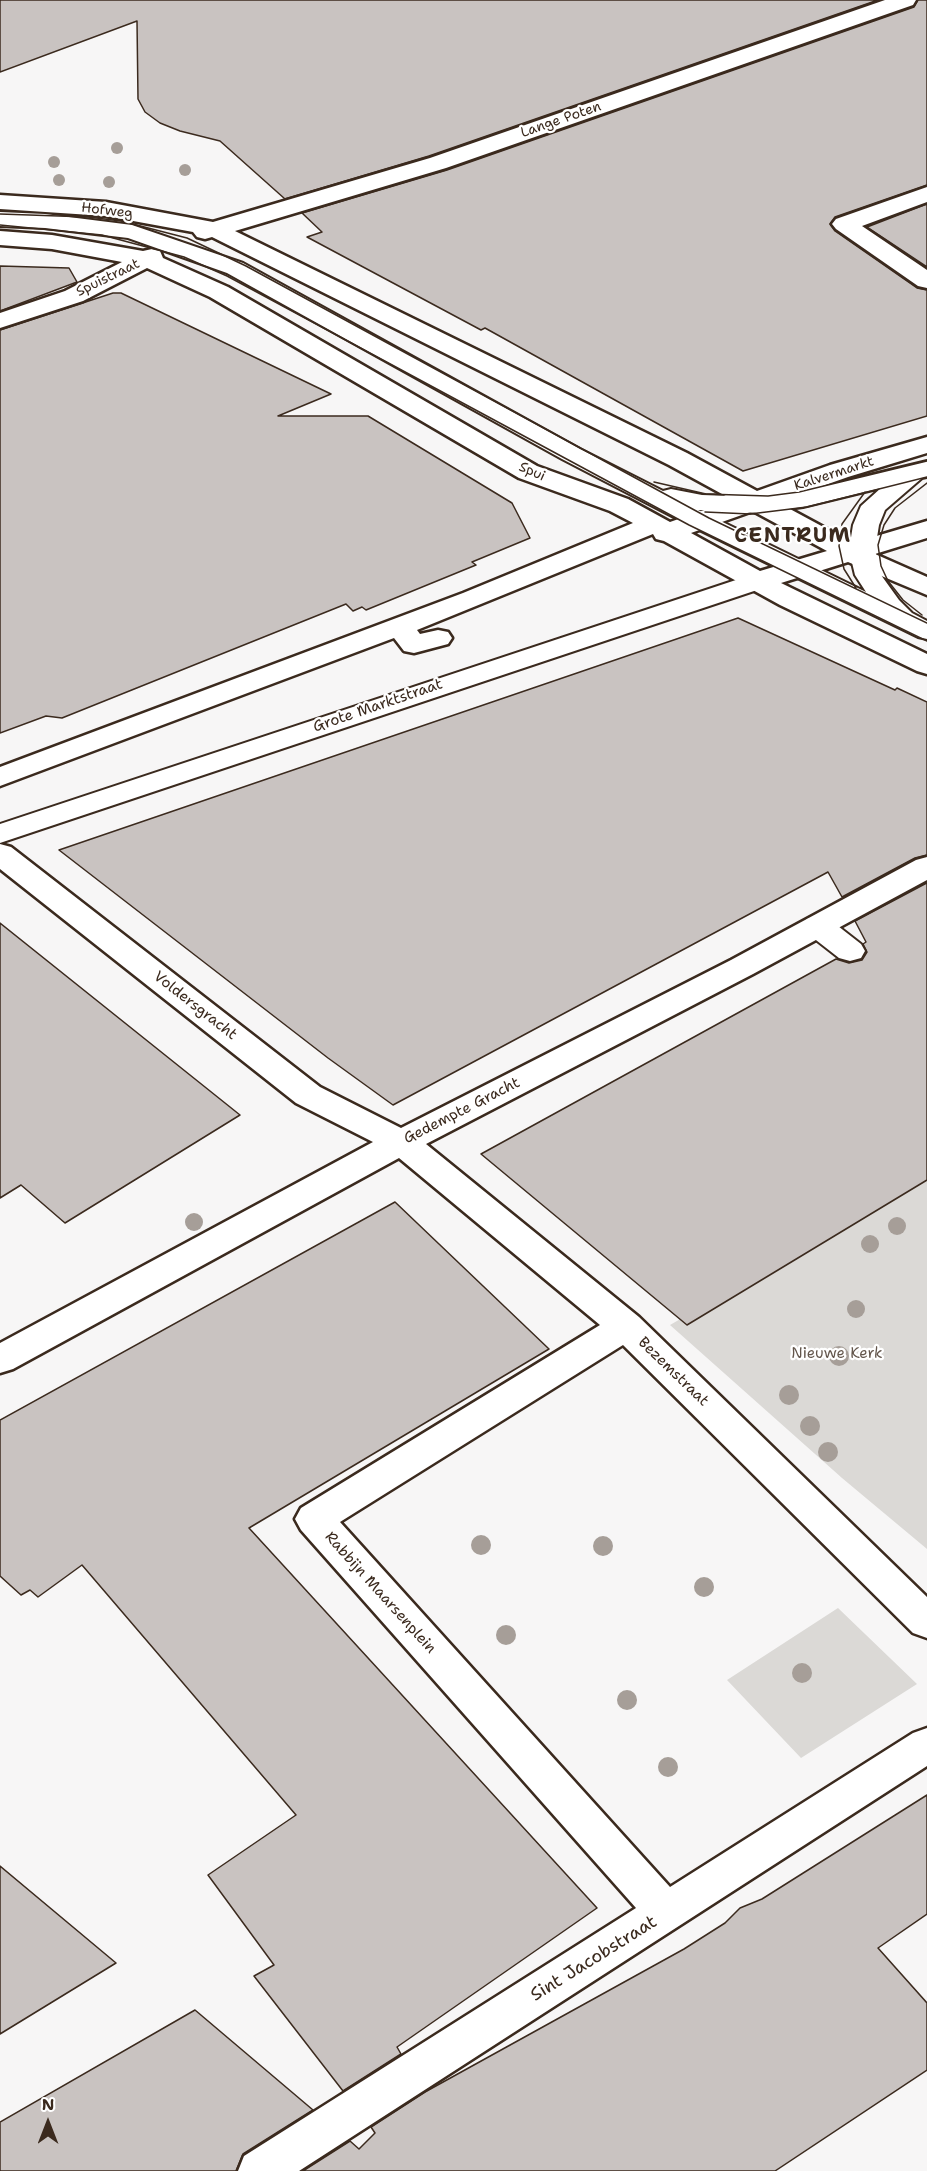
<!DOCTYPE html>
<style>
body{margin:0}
#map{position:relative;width:927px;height:2171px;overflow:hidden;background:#f7f6f6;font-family:"Shantell Sans",sans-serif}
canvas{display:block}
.north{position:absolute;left:18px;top:2093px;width:60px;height:60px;-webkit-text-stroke:4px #fff;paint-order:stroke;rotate:0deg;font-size:16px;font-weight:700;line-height:24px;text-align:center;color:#3b2a1e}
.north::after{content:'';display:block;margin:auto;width:21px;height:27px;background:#3b2a1e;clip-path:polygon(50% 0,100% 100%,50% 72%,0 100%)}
</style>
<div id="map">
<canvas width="927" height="2171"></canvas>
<div class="north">N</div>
</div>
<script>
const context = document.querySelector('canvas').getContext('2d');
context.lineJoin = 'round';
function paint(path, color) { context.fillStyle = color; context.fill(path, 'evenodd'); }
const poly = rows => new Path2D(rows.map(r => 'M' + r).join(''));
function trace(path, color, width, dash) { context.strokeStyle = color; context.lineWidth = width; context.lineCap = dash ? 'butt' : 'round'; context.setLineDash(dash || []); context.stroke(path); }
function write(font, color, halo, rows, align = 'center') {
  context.font = font + ' "Shantell Sans",sans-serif'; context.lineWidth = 4.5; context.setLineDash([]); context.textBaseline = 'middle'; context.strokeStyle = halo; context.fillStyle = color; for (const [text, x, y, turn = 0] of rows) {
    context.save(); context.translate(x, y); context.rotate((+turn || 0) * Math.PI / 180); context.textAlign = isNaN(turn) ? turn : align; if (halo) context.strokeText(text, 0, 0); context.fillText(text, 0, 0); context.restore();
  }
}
paint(poly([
 [927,1177,927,1549,842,1478,670,1325],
 [838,1608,917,1684,801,1758,727,1680]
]), '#dbd9d6');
const building = poly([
 [0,0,878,0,429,156,285,199,220,141,180,131,160,123,145,112,138,99,137,21,0,72,0,0],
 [918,0,927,0,927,185,835,217,830,224,835,231,917,288,927,290,927,416,743,471,485,328,481,330,307,237,322,232,302,213,447,170,914,7,918,0],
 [927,204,927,267,867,227,927,204],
 [0,266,69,268,77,282,0,311,0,266],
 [113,293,121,293,331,394,278,416,368,416,512,503,530,538,472,562,476,565,366,610,362,607,353,611,346,604,62,718,46,716,0,733,0,330,113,293],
 [738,618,895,690,897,688,927,702,927,855,915,858,842,897,828,872,393,1105,328,1058,59,850,738,618],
 [927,883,927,1180,687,1325,481,1154,836,959,849,963,862,960,867,952,863,944,866,942,855,921,927,883],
 [0,923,240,1115,65,1223,21,1185,0,1198,0,923],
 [395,1202,549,1349,249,1528,597,1908,397,2047,401,2054,343,2091,254,1976,274,1965,208,1875,296,1815,82,1565,38,1597,30,1590,21,1595,0,1576,0,1420,395,1202],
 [927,1795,927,1914,878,1948,927,2003,927,2070,775,2171,303,2171,350,2141,359,2149,375,2133,371,2127,425,2092,684,1949,725,1923,740,1908,762,1899,927,1795],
 [0,1866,116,1963,0,2034,0,1866],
 [195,2010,313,2110,243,2154,236,2171,0,2171,0,2122,195,2010]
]);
paint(building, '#c9c3c1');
trace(building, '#3b2a1e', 1.5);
const lane = poly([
 [0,212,45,214,132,225,243,263,580,449,663,491,671,489,702,495,760,497,803,491,927,461,927,477,922,478,885,510,879,525,875,550,881,575,899,600,912,613,927,621,927,639,918,637,691,526,562,459,227,273,128,238,45,228,0,226,0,212],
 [881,488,861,506,853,525,849,550,855,575,866,592,698,510,760,513,803,507,881,488],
 [757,573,766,575,770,581,766,587,0,843,0,824,757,573],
 [818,916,829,919,861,944,865,951,861,958,850,961,839,958,807,933,803,926,807,919,818,916]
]);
const street = poly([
 [885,0,916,0,913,5,446,168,235,231,687,453,757,491,830,465,927,437,927,453,848,477,777,502,853,543,927,521,927,538,875,554,927,577,927,595,848,562,781,583,927,654,927,674,917,671,780,605,664,541,656,539,653,534,417,630,420,634,438,630,448,632,452,638,448,644,414,653,404,651,394,638,0,786,0,767,463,593,633,523,610,511,519,478,210,297,147,268,83,301,0,328,0,313,65,291,122,262,52,249,0,245,0,231,52,235,143,251,152,249,160,251,163,258,228,287,537,466,628,499,670,522,733,500,669,465,212,237,205,239,197,237,193,232,106,216,0,209,0,195,106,202,213,222,430,158,885,0],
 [753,511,827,551,760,571,691,533,753,511],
 [927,187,927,202,862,226,927,270,927,288,918,286,836,229,832,224,836,219,927,187],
 [0,844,11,847,320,1087,401,1128,731,960,916,860,927,857,927,880,753,974,426,1144,639,1317,927,1597,927,1638,913,1633,623,1345,340,1522,670,1887,913,1733,927,1728,927,1766,299,2171,238,2171,244,2156,636,1908,301,1530,295,1519,301,1508,600,1325,399,1158,13,1369,0,1373,0,1343,373,1142,296,1103,0,869,0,844]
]);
trace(lane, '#3b2a1e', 4);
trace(street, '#3b2a1e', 5);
paint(lane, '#fff');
paint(street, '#fff');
trace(poly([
 [0,214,88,217,121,221,187,238,246,266,709,518,927,623],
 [0,225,102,235,184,257,227,276,689,525,927,641],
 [654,482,706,494,768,496,799,492,927,461],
 [705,512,750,514,807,507,927,477],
 [856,588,844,569,839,546,842,524,865,492],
 [922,615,903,600,888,581,881,566,878,545,884,525,895,508,927,483]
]), '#3b2a1e', 1.5);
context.fillStyle = '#a69e98';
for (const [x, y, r] of [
 [117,148,6],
 [54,162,6],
 [185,170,6],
 [59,180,6],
 [109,182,6],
 [194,1222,9],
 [897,1226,9],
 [870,1244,9],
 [856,1309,9],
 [839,1356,10],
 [789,1395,10],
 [810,1426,10],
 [828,1452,10],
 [481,1545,10],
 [603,1546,10],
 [704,1587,10],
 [506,1635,10],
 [802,1673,10],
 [627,1700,10],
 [668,1767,10]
]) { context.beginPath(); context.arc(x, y, r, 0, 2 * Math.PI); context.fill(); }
write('14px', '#3b2a1e', '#fff', [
 ["Lange Poten",561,120,-19],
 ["Hofweg",107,211,7],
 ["Spuistraat",108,278,-26],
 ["Spui",532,472,24],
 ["Kalvermarkt",834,474,-18]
]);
write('15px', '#3b2a1e', '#fff', [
 ["Grote Marktstraat",378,706,-19],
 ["Voldersgracht",195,1006,38],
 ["Gedempte Gracht",462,1111,-27],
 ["Bezemstraat",673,1372,44],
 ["Rabbijn Maarsenplein",380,1593,48]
]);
write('15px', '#63564c', '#fff', [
 ["Nieuwe Kerk",837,1354]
]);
write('18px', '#3b2a1e', '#fff', [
 ["Sint Jacobstraat",594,1959,-32]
]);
context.letterSpacing = '1.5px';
write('bold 21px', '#3b2a1e', '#fff', [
 ["CENTRUM",793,537]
]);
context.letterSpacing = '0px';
</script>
